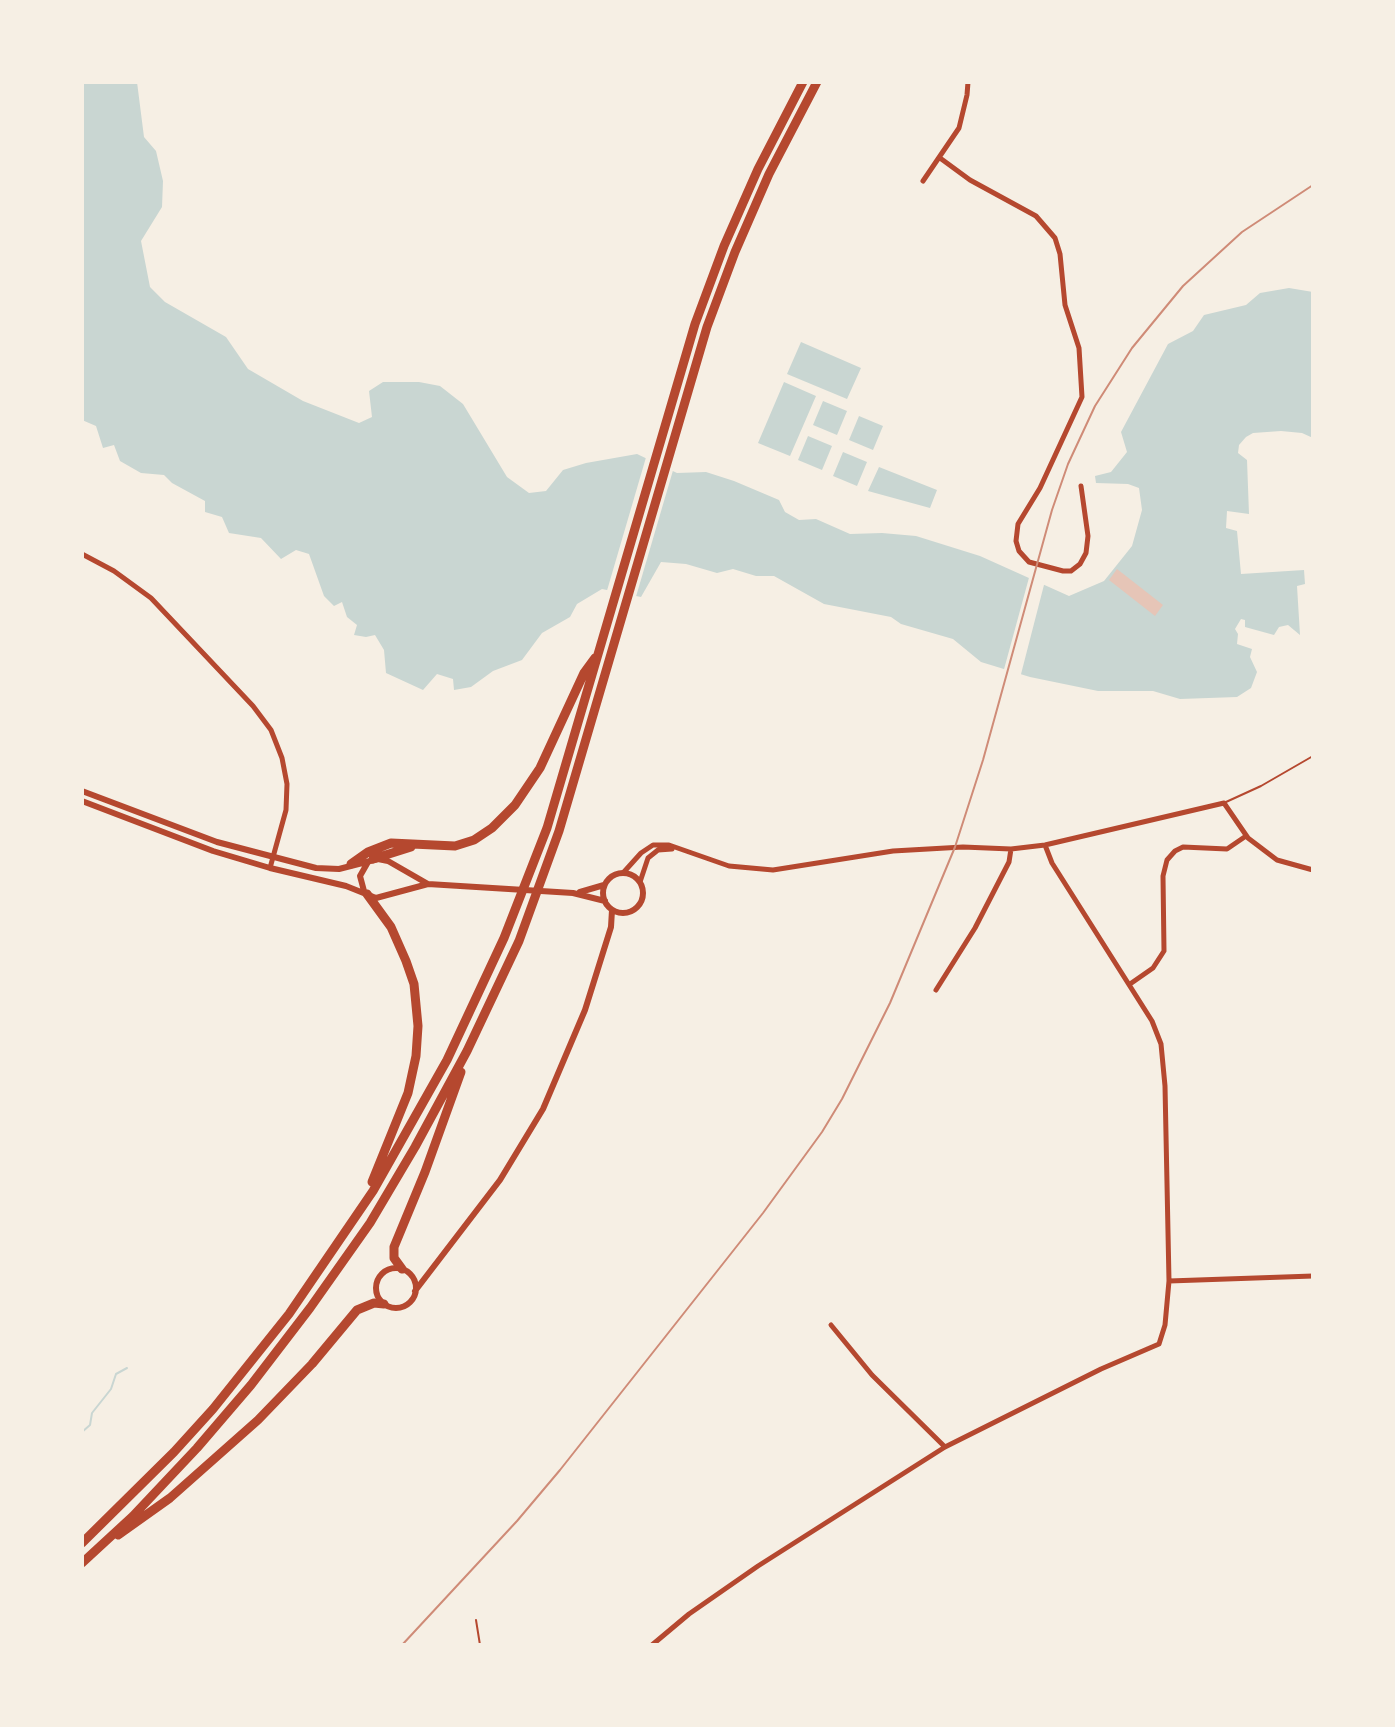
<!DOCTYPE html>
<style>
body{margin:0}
#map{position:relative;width:1395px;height:1727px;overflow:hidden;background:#f6efe4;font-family:"Golos Text",sans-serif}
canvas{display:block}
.frame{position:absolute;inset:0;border:84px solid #f6efe4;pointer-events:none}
</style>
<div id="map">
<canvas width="1395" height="1727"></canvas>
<div class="frame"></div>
</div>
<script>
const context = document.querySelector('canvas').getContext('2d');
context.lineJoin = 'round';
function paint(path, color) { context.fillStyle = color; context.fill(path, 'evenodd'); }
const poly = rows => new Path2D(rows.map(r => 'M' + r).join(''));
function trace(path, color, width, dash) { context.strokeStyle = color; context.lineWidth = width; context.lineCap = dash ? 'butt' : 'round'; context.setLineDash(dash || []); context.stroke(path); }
paint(poly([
 [82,82,137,82,144,137,156,151,163,181,162,207,141,241,150,287,165,302,226,337,248,369,303,401,359,423,372,417,369,391,383,382,419,382,440,386,463,404,507,477,529,493,546,491,563,470,586,463,637,454,677,473,706,472,734,481,779,500,785,512,799,520,816,519,850,534,882,533,916,536,980,556,1069,596,1104,581,1132,546,1142,510,1139,488,1128,484,1096,483,1095,476,1111,472,1127,452,1121,432,1168,344,1193,331,1204,315,1246,305,1260,293,1289,288,1313,292,1313,438,1302,433,1281,431,1253,433,1246,437,1239,445,1238,453,1247,460,1249,514,1227,511,1226,528,1237,531,1241,574,1304,570,1305,584,1297,586,1300,635,1288,625,1279,627,1274,635,1245,627,1245,620,1241,619,1235,629,1238,634,1237,644,1252,649,1250,657,1257,672,1251,688,1237,697,1180,699,1153,691,1098,691,1030,677,981,662,953,639,901,624,891,617,824,604,774,576,756,576,733,569,717,573,686,564,661,562,641,597,602,589,577,604,570,617,542,633,522,660,493,671,471,687,454,690,453,679,437,674,423,690,386,673,384,650,375,635,366,637,354,635,357,625,347,617,342,602,334,606,324,596,309,554,296,550,281,559,261,538,229,533,222,517,205,512,205,501,172,483,164,475,141,473,120,461,114,445,103,448,96,426,82,420],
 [801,342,861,368,847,399,787,374],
 [784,382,816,396,790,456,758,443],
 [823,401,847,411,837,435,813,425],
 [859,416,883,426,873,450,849,440],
 [808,436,832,446,822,470,798,460],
 [843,452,867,462,857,486,833,476],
 [879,467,937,490,930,508,868,491]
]), '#c9d6d2');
paint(poly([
 [647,454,674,467,635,600,606,594],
 [1030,574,1045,581,1020,678,1003,673]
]), '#f6efe4');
trace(poly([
 [82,1432,90,1425,92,1413,111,1389,116,1374,127,1368]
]), '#c9d6d2', 2);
paint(poly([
 [1117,569,1163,605,1155,616,1109,580]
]), '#e6c5b7');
trace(poly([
 [476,1620,480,1645]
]), '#b5482f', 2);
trace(poly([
 [1226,802,1261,786,1313,756]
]), '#b5482f', 2);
trace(poly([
 [940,158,970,180,1036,216,1055,238,1060,254,1065,305,1079,348,1082,397,1040,488,1018,524,1016,541,1019,551,1029,562,1063,571,1071,571,1080,564,1086,553,1088,536,1081,486],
 [923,181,959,128,967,95,968,82],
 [82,554,114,571,151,598,253,706,271,730,282,758,287,784,286,810,270,868],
 [1045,845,1052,863,1152,1021,1161,1044,1165,1086,1169,1281,1313,1276],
 [623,873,641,853,653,845,669,845,729,866,773,870,893,851,963,847,1011,849,1045,845,1224,803,1248,838,1277,860,1313,870],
 [640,882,648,858,658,850,672,849],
 [1130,984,1153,968,1164,951,1163,876,1167,860,1175,851,1183,847,1227,849,1246,836],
 [936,990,975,928,1009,862,1011,849],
 [831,1325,872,1375,945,1447],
 [652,1645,689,1614,758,1566,945,1447,1101,1369,1159,1344,1165,1325,1169,1281]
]), '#b5482f', 5);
trace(poly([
 [82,791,217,842,316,868,339,869,378,859,388,861,428,884,573,893,605,901],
 [82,801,213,851,270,868,346,886,376,898,428,884],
 '603 893a20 20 0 1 1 40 0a20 20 0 1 1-40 0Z',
 [364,891,360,876,368,862],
 [580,892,604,885],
 '376 1288a20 20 0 1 1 40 0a20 20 0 1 1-40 0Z',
 [415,1291,500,1180,543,1109,585,1010,611,927,612,910]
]), '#b5482f', 6);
trace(poly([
 [373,859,411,847],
 [351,864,368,852,391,843,455,846,474,840,492,828,515,805,540,768,584,673,595,658],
 [367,894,391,927,406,961,414,984,418,1026,416,1056,408,1093,372,1182],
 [402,1269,394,1258,394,1247,425,1172,461,1072],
 [118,1535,170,1498,258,1420,312,1364,357,1310,374,1303,384,1304],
 [82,1543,174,1452,213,1409,289,1314,373,1191,447,1060,504,938,547,828,695,324,724,246,758,169,803,82],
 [82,1563,133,1516,197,1448,251,1385,310,1308,370,1223,415,1147,467,1051,519,941,559,831,707,327,735,252,769,174,817,82]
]), '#b5482f', 9);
trace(poly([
 [402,1645,517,1521,560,1470,763,1213,822,1132,842,1099,890,1003,955,847,983,760,1052,510,1068,464,1095,406,1132,348,1183,286,1242,232,1313,185]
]), '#cf8b77', 2);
</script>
